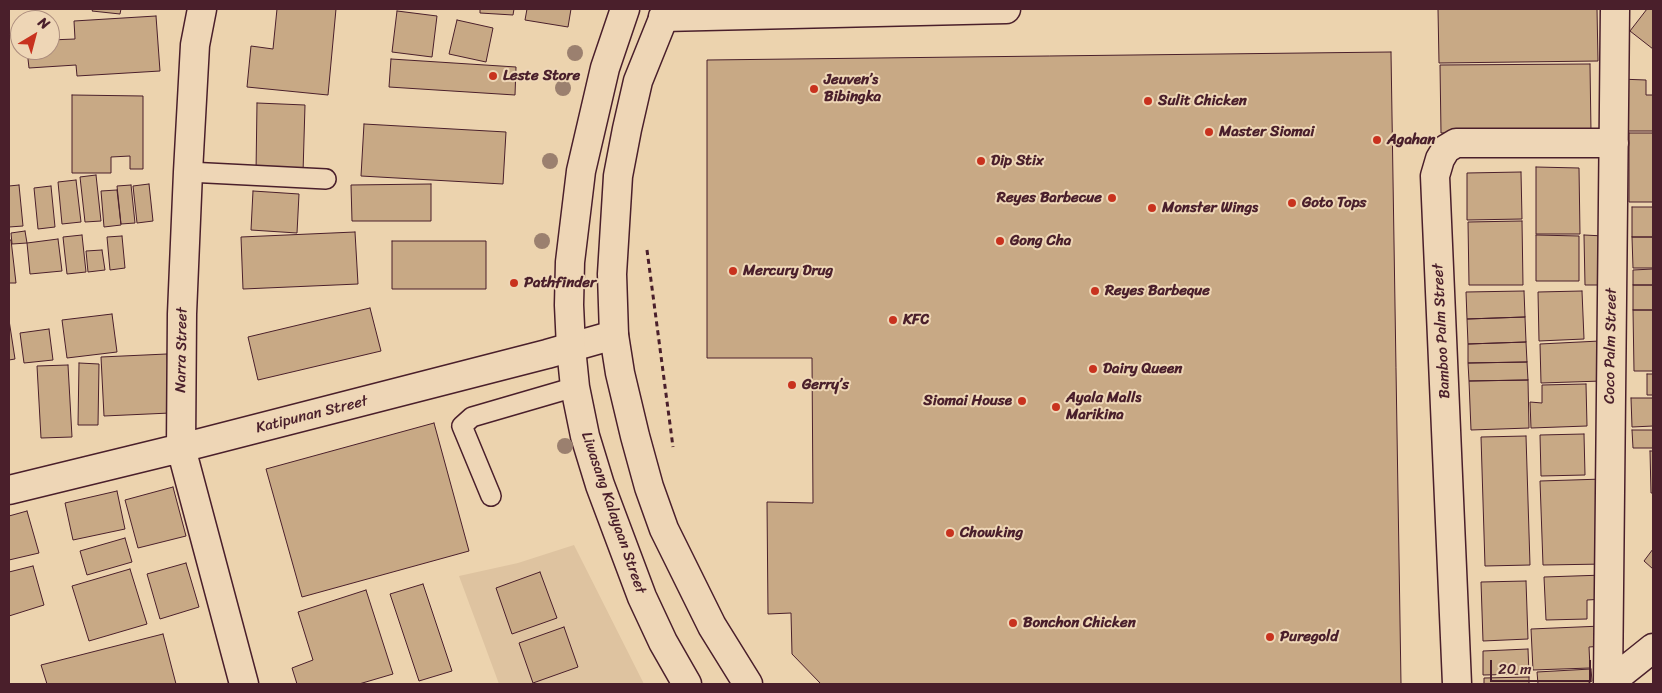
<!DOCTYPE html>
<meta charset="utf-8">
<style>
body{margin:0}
#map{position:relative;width:1662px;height:693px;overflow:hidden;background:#ecd3ae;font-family:Sriracha,sans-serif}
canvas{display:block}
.frame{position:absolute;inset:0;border:10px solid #4a1f2b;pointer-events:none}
.north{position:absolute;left:10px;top:10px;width:50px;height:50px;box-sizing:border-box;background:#eed6b6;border:1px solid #ac8d7e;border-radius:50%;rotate:37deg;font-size:14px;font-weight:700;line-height:20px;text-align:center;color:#4a1f2b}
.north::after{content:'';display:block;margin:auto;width:18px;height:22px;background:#c8321e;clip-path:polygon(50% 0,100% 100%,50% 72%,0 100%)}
.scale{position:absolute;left:1490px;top:660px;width:101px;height:22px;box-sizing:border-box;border:2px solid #4a1f2b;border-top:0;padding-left:6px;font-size:15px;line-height:18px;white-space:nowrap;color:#4a1f2b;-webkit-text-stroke:4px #eed6b6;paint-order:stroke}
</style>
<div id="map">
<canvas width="1662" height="693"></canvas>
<div class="frame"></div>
<div class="north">N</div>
<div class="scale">20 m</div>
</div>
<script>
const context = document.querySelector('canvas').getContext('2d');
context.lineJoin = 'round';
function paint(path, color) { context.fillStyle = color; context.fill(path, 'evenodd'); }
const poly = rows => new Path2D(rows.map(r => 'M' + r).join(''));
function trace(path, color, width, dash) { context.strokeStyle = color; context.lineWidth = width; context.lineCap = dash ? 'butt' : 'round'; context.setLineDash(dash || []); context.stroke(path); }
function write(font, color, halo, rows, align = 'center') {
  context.font = font + ' Sriracha,sans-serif'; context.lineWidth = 4; context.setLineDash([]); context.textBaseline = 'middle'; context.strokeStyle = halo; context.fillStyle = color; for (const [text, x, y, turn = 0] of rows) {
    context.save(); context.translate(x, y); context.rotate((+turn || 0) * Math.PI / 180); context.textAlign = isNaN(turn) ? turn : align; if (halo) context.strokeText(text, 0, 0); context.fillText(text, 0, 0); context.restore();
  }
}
paint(poly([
 [574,545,644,684,499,684,459,576,518,563]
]), '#dec3a0');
const building = poly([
 [93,9,121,9,120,14,92,11,93,9],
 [277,9,336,9,328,95,247,87,251,46,273,49,277,9],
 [480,9,514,9,513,15,480,13,480,9],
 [527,9,571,9,568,27,525,20,527,9],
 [1438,9,1597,9,1598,61,1439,63,1438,9],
 [1647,9,1653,9,1653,49,1630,31,1647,9],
 [397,11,437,16,432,57,392,52,397,11],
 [156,16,160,71,77,76,76,65,29,68,27,50,50,50,50,40,75,39,74,21,156,16],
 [457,20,493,28,486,62,449,54,457,20],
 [1391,52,1401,684,821,684,792,654,791,613,768,614,767,502,813,503,812,358,707,358,707,60,1391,52],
 [391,59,516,67,515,95,389,87,391,59],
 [1590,64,1591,132,1441,133,1440,65,1590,64],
 [1619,79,1646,80,1646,95,1653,95,1653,131,1619,131,1619,79],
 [72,95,143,96,143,169,130,169,130,156,111,157,111,173,72,173,72,95],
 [257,103,305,105,303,173,256,172,257,103],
 [364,124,506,132,503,184,361,176,364,124],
 [1629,133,1653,133,1653,202,1629,202,1629,133],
 [1536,167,1579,168,1580,234,1536,234,1536,167],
 [1521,172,1522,219,1467,220,1467,173,1521,172],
 [96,175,101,221,85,222,80,177,96,175],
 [76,180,81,222,62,224,58,182,76,180],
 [149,184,153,221,137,223,133,186,149,184],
 [431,184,431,221,352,221,351,185,431,184],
 [19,185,23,226,9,227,9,186,19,185],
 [131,185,135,223,121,224,117,186,131,185],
 [51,186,55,227,38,229,34,188,51,186],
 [117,190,121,225,104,227,101,191,117,190],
 [253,191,299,194,297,233,251,230,253,191],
 [1632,207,1653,207,1653,237,1632,237,1632,207],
 [1522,221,1523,285,1469,285,1468,222,1522,221],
 [25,231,27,243,12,244,11,233,25,231],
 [355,232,358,284,243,289,241,237,355,232],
 [82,235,86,272,67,274,63,237,82,235],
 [1536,235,1579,236,1579,281,1536,281,1536,235],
 [1584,235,1604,236,1604,285,1585,285,1584,235],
 [122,236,125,268,110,270,107,237,122,236],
 [1632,237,1653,237,1653,268,1633,268,1632,237],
 [58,239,62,271,30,274,27,243,58,239],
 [9,240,11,240,16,283,9,283,9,240],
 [392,241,486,241,486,289,392,289,392,241],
 [102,250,105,270,88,272,86,251,102,250],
 [1653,269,1653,285,1633,285,1633,270,1653,269],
 [1633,285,1653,285,1653,310,1633,310,1633,285],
 [1524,291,1525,317,1467,319,1466,292,1524,291],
 [1582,291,1584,339,1539,341,1538,292,1582,291],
 [370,308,381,351,258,380,248,337,370,308],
 [1633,310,1653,310,1653,371,1634,371,1633,310],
 [112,314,117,352,67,358,62,320,112,314],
 [1525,317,1526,342,1468,344,1467,319,1525,317],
 [9,320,15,359,9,360,9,320],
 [49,329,53,360,24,363,20,333,49,329],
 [1600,341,1602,381,1541,383,1540,344,1600,341],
 [1526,342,1527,362,1468,363,1468,344,1526,342],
 [167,354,170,413,104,416,101,357,167,354],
 [1527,362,1528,380,1469,381,1468,363,1527,362],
 [79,363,99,364,98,425,78,425,79,363],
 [68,365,72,437,41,438,37,366,68,365],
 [1647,374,1653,374,1653,395,1647,395,1647,374],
 [1528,380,1529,428,1471,430,1469,381,1528,380],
 [1586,384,1587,426,1531,428,1530,402,1542,403,1542,385,1586,384],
 [1631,398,1653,398,1653,426,1632,427,1631,398],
 [434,423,469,551,302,597,266,469,434,423],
 [1632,430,1653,430,1653,448,1633,448,1632,430],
 [1584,434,1585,475,1541,476,1540,435,1584,434],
 [1526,436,1530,565,1485,566,1481,437,1526,436],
 [1650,451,1653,451,1653,493,1651,493,1650,451],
 [1603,479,1606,564,1543,565,1540,481,1603,479],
 [173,487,186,536,138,548,125,500,173,487],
 [117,491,125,529,73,540,65,503,117,491],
 [27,511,39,553,9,560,9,516,27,511],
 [125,538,132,562,87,575,80,551,125,538],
 [1653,549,1653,569,1644,561,1653,549],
 [186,563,199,607,160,619,147,574,186,563],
 [33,566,44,605,9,616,9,572,33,566],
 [130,569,147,624,89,641,72,586,130,569],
 [540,572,557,618,512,634,496,588,540,572],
 [1604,575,1605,599,1587,600,1587,619,1546,620,1544,577,1604,575],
 [1526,581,1528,639,1483,641,1481,582,1526,581],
 [423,584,452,671,419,681,390,594,423,584],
 [366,590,393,674,359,684,297,684,292,668,313,660,298,612,366,590],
 [1602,626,1603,646,1589,647,1590,668,1533,670,1531,629,1602,626],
 [564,627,578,667,533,683,519,643,564,627],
 [163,634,176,684,47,684,41,665,163,634],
 [1528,649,1529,674,1483,675,1483,651,1528,649],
 [1591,669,1592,681,1587,684,1538,684,1537,672,1591,669],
 [1529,677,1529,684,1484,684,1484,678,1529,677]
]);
paint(building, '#c8a985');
trace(building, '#4a1f2b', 1);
const lane = poly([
 [188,172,326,179],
 [491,496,462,426,472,417,575,387]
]);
const street = poly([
 [202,9,195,45,188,172,182,314,181,448,244,684],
 [663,17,1006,9],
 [9,490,181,448,547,354,614,335],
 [1457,684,1435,176,1440,159,1446,149,1456,143,1614,143],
 [1608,684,1615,9],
 [1608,684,1653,648]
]);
const secondary = poly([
 [625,9,605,68,581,171,570,262,569,305,571,348,575,387,585,436,600,485,642,597,663,642,687,684],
 [667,9,638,81,627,129,618,176,612,274,614,335,620,373,635,436,649,487,664,529,712,626,748,684]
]);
trace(lane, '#4a1f2b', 22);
trace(street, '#4a1f2b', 31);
trace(secondary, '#4a1f2b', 31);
trace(poly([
 [647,250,673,447]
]), '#4a1f2b', 3, [5, 4]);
trace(lane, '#eed6b6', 19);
trace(street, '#eed6b6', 28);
trace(secondary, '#eed6b6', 28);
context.fillStyle = '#9b806f';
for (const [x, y] of [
 [575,53],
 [563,88],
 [550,161],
 [542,241],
 [565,446]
]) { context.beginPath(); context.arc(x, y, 8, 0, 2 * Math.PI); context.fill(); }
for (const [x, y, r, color] of [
 [493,76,5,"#c8321e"],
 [814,89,5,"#c8321e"],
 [1148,101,5,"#c8321e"],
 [1209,132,5,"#c8321e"],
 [1377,140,5,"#c8321e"],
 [981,161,5,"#c8321e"],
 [1112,198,5,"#c8321e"],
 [1292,203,5,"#c8321e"],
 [1152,208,5,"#c8321e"],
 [1000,241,5,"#c8321e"],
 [733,271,5,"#c8321e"],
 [514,283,5,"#c8321e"],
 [1095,291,5,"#c8321e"],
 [893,320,5,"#c8321e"],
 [1093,369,5,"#c8321e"],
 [792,385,5,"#c8321e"],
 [1022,401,5,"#c8321e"],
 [1056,407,5,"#c8321e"],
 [950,533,5,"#c8321e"],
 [1013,623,5,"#c8321e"],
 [1270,637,5,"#c8321e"]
]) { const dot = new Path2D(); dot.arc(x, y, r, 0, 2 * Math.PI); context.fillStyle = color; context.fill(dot); trace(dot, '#eed6b6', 2); }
write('bold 15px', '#4a1f2b', '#eed6b6', [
 ["Leste Store",503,76],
 ["Jeuven’s",824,80],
 ["Bibingka",824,97],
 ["Sulit Chicken",1158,101],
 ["Master Siomai",1219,132],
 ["Agahan",1387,140],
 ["Dip Stix",991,161],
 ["Reyes Barbecue",1102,198,"right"],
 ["Goto Tops",1302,203],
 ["Monster Wings",1162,208],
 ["Gong Cha",1010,241],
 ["Mercury Drug",743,271],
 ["Pathfinder",524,283],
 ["Reyes Barbeque",1105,291],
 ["KFC",903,320],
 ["Dairy Queen",1103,369],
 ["Gerry’s",802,385],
 ["Ayala Malls",1066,398],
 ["Marikina",1066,415],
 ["Siomai House",1012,401,"right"],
 ["Chowking",960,533],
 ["Bonchon Chicken",1023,623],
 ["Puregold",1280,637]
], 'left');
write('15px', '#4a1f2b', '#eed6b6', [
 ["Bamboo Palm Street",1442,331,-93],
 ["Coco Palm Street",1611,346,-89],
 ["Narra Street",182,350,-89],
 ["Katipunan Street",312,415,-14],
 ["Liwasang Kalayaan Street",613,513,71]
]);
</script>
